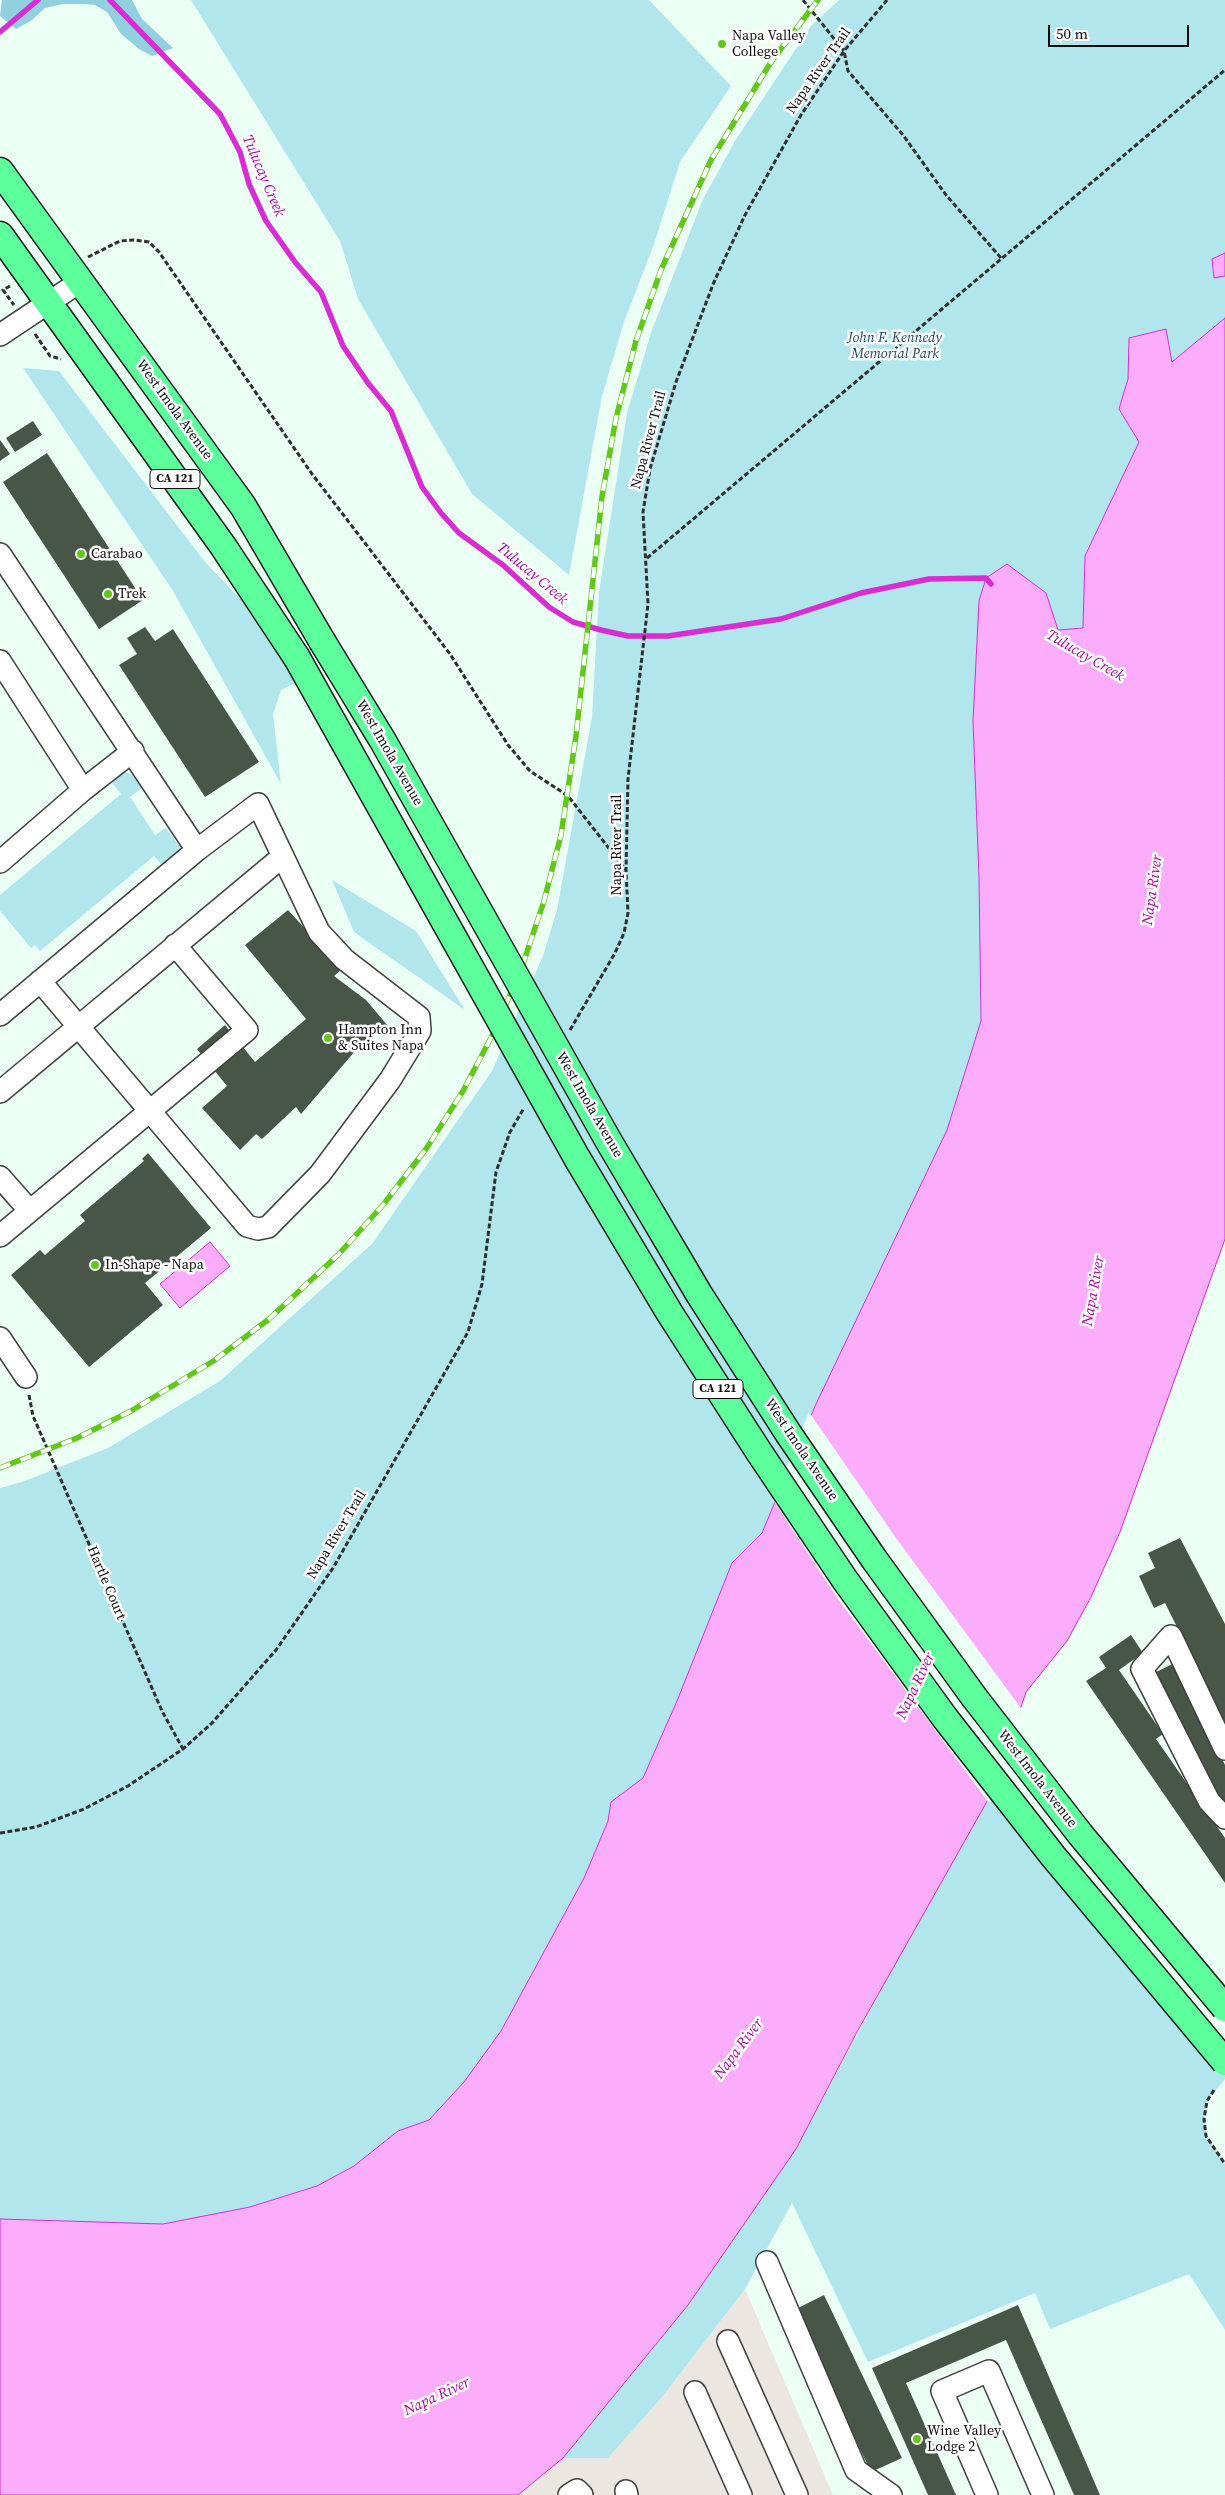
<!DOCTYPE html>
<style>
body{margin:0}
#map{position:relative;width:1225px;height:2495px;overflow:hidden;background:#ecfff4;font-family:"Source Serif 4",serif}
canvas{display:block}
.scale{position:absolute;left:1048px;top:25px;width:141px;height:22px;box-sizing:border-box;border:2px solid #0d0d0d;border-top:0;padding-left:6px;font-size:15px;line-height:18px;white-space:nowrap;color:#0d0d0d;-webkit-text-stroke:4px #fff;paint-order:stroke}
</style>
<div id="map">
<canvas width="1225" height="2495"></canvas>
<div class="scale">50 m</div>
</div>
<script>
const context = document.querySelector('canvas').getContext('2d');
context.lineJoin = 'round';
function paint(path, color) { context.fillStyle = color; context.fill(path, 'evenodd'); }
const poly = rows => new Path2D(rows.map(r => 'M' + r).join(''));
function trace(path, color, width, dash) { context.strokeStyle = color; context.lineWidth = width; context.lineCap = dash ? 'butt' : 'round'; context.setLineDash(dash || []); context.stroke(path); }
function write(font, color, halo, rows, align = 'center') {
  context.font = font + ' "Source Serif 4",serif'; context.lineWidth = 5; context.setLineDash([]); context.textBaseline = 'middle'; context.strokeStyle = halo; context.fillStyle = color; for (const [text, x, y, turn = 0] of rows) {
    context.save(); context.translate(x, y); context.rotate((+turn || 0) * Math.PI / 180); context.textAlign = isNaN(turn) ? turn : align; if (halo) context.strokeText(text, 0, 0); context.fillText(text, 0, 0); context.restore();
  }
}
paint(poly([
 [745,2289,833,2495,518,2495,563,2458,608,2458,663,2396]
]), '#ece6e0');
paint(poly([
 [191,0,649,0,731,86,680,162,654,244,624,322,602,396,569,575,472,494,358,299,340,241],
 [839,0,1225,0,1225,253,1212,259,1214,277,1225,276,1225,318,1172,362,1129,339,1128,379,1119,409,1140,442,1085,556,1083,628,1058,631,1046,593,986,578,979,601,973,721,979,877,981,1022,947,1130,816,1404,762,1533,732,1563,677,1701,643,1778,611,1802,608,1820,584,1878,501,2031,464,2082,429,2120,398,2131,354,2166,317,2186,250,2207,163,2224,0,2219,0,1488,22,1482,108,1448,220,1381,372,1244,492,1071,543,956,557,910,592,717,599,592,627,413,652,330,703,199,735,141,811,26],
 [23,368,59,371,205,562,297,658,307,677,281,690,273,714,281,784,173,591],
 [124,772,133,775,142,788,130,797,155,835,166,828,179,846,179,855,162,865,154,856,40,951,35,945,31,948,0,911,0,895,121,794,112,783],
 [332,880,416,931,465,1010,354,932],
 [994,1780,1225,2073,1225,2079,1207,2101,1204,2119,1207,2136,1225,2164,1225,2330,1189,2274,1050,2329,1035,2293,868,2362,792,2203,745,2289,663,2396,608,2458,563,2458,688,2305,796,2149]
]), '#b2e6ed');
paint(poly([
 [2,0,132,0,142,19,173,48,152,56,139,49,121,34,107,12,95,5,85,4,63,4,45,8,32,20,16,29,0,16]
]), '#90d0df');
const water = poly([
 [1225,253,1225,276,1214,278,1212,259,1225,253],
 [1225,318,1225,1239,1120,1532,1091,1597,1067,1641,1026,1692,994,1789,857,2032,796,2149,688,2305,563,2458,518,2495,0,2495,0,2219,163,2224,250,2207,317,2186,354,2166,398,2131,429,2120,464,2082,501,2031,584,1878,608,1821,611,1802,643,1778,677,1701,732,1563,762,1533,816,1404,947,1130,981,1021,979,877,973,721,979,601,986,578,1007,564,1046,593,1058,630,1083,628,1085,556,1139,442,1119,409,1128,379,1129,338,1166,329,1172,362,1225,318],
 [210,1242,230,1266,180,1308,160,1284,210,1242]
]);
paint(water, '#fbacfa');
trace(water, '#d82dd2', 1);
paint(poly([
 [809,1412,896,1538,1023,1711,996,1790,989,1803,838,1599,773,1500]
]), '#ecfff4');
trace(poly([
 [110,0,220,114,240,152,249,184,266,221,295,262,321,292,343,346,368,383,391,411,422,487,441,513,459,533,503,565,549,607,573,622,601,630,628,636,668,636,781,619,861,593,929,579,986,578,991,584],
 [0,32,38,0]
]), '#d82dd2', 5.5);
paint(poly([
 [33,421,42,435,15,452,6,438],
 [0,440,10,454,0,461],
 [47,453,143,600,99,629,3,482],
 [145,627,155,641,173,629,259,762,205,797,119,665,137,654,127,638],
 [288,910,342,969,334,976,366,1000,388,1026,356,1050,301,1114,296,1107,262,1139,256,1134,240,1150,202,1108,227,1086,197,1049,225,1025,255,1062,306,1019,245,945],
 [148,1153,211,1228,145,1283,163,1305,89,1367,11,1275,40,1250,45,1255,85,1221,80,1215,144,1161,142,1159],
 [1180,1538,1225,1624,1225,1723,1165,1603,1154,1608,1139,1576,1155,1568,1148,1553],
 [1131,1635,1143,1653,1119,1670,1163,1734,1156,1739,1225,1838,1225,1883,1086,1681,1106,1668,1099,1657],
 [1177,1662,1225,1765,1225,1812,1154,1673],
 [824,2295,902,2458,871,2472,794,2310],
 [1018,2305,1100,2495,1074,2495,1006,2340,906,2383,956,2495,928,2495,872,2368]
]), '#485648');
const minor = poly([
 [0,335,81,281],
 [0,554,197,850],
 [0,661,83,790],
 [0,862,83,790,133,751],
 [0,1015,197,850,258,804,319,932,344,959,419,1017,420,1031,390,1080,320,1174,268,1227,258,1229,247,1226,40,981],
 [0,1092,282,857],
 [0,1177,30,1211],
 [0,1236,247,1030,175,945],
 [0,1338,26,1377],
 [1225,1749,1171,1636,1142,1669,1209,1801,1225,1818],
 [767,2262,856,2470,891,2495],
 [728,2341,797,2495],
 [695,2392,741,2495],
 [626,2491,627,2495],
 [569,2495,577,2490,582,2495],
 [987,2495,942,2391,989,2371,1043,2495]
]);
const major = poly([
 [0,171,243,506,322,641],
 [0,235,223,546,297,658]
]);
trace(minor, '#404040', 24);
trace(major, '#1e1e1e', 29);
trace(poly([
 [803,0,844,51,848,71,903,135,946,195,1001,258],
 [88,257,120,241,134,240,149,242,159,252,312,474,450,654,508,745,530,771,568,796,626,870],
 [10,286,3,290,14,305],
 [35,334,50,356,61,359],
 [647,558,1225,70],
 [570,1030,615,953,624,933,628,913,626,870,628,779,648,604,643,512,650,469,676,382,714,282,745,215,801,115,844,51,887,0],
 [29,1395,33,1416,162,1711,183,1749],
 [0,1833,36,1827,84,1809,128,1786,183,1749,212,1723,276,1650,333,1568,468,1332,482,1284,496,1172,510,1132,524,1108],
 [1214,2090,1207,2101,1204,2119,1206,2136,1225,2164]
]), '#2f2f2f', 3, [5, 2.5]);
trace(minor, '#fff', 21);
trace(major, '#5cff9c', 26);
const rail = poly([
 [0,1468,77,1438,131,1411,215,1360,269,1319,338,1255,383,1205,426,1149,463,1091,494,1032,522,967,544,901,561,835,576,736,602,497,616,418,636,341,661,270,711,160,771,62,818,0]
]);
trace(rail, '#61c819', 5.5);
trace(rail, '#fff', 4, [11]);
const majorBridge = poly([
 [322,641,383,741,608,1140,699,1294,788,1433,874,1559,974,1697,1080,1834,1225,2008],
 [297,658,577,1158,669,1312,759,1452,845,1580,945,1718,1053,1856,1225,2062]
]);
trace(majorBridge, '#1e1e1e', 29, []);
trace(majorBridge, '#5cff9c', 26);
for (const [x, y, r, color] of [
 [722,44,5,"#61c819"],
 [81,554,5,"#61c819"],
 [108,594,5,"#61c819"],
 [328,1038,5,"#61c819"],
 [95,1265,5,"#61c819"],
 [917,2439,5,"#61c819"]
]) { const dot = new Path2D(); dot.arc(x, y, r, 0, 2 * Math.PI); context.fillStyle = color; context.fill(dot); trace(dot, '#fff', 2); }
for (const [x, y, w] of [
 [175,479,50],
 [718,1389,50]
]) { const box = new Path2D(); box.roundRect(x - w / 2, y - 9.5, w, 19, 4); context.fillStyle = '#fff'; context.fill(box); trace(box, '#0d0d0d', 1); }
write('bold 12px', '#0d0d0d', null, [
 ["CA 121",175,479],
 ["CA 121",718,1389]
]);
write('14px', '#0d0d0d', '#fff', [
 ["Napa Valley",732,36],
 ["College",732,52],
 ["Carabao",91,554],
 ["Trek",118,594],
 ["Hampton Inn",338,1030],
 ["& Suites Napa",338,1046],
 ["In-Shape - Napa",105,1265],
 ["Wine Valley",927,2431],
 ["Lodge 2",927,2447]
], 'left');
write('14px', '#0d0d0d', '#fff', [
 ["Napa River Trail",819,71,-55],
 ["West Imola Avenue",174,410,54],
 ["Napa River Trail",649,440,-75],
 ["West Imola Avenue",389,753,60],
 ["Napa River Trail",617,845,-90],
 ["West Imola Avenue",589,1105,60],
 ["West Imola Avenue",801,1450,56],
 ["Napa River Trail",337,1535,-59],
 ["Hartle Court",106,1583,67],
 ["West Imola Avenue",1037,1779,52]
]);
write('italic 14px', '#184669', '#fff', [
 ["John F. Kennedy",895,338],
 ["Memorial Park",895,354]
]);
write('italic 15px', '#a80c9c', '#fff', [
 ["Tulucay Creek",263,176,67],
 ["Tulucay Creek",532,574,40],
 ["Tulucay Creek",1085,656,30],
 ["Napa River",1153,890,-82],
 ["Napa River",1094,1291,-80],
 ["Napa River",916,1686,-65],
 ["Napa River",739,2049,-53],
 ["Napa River",437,2397,-25]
]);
</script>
